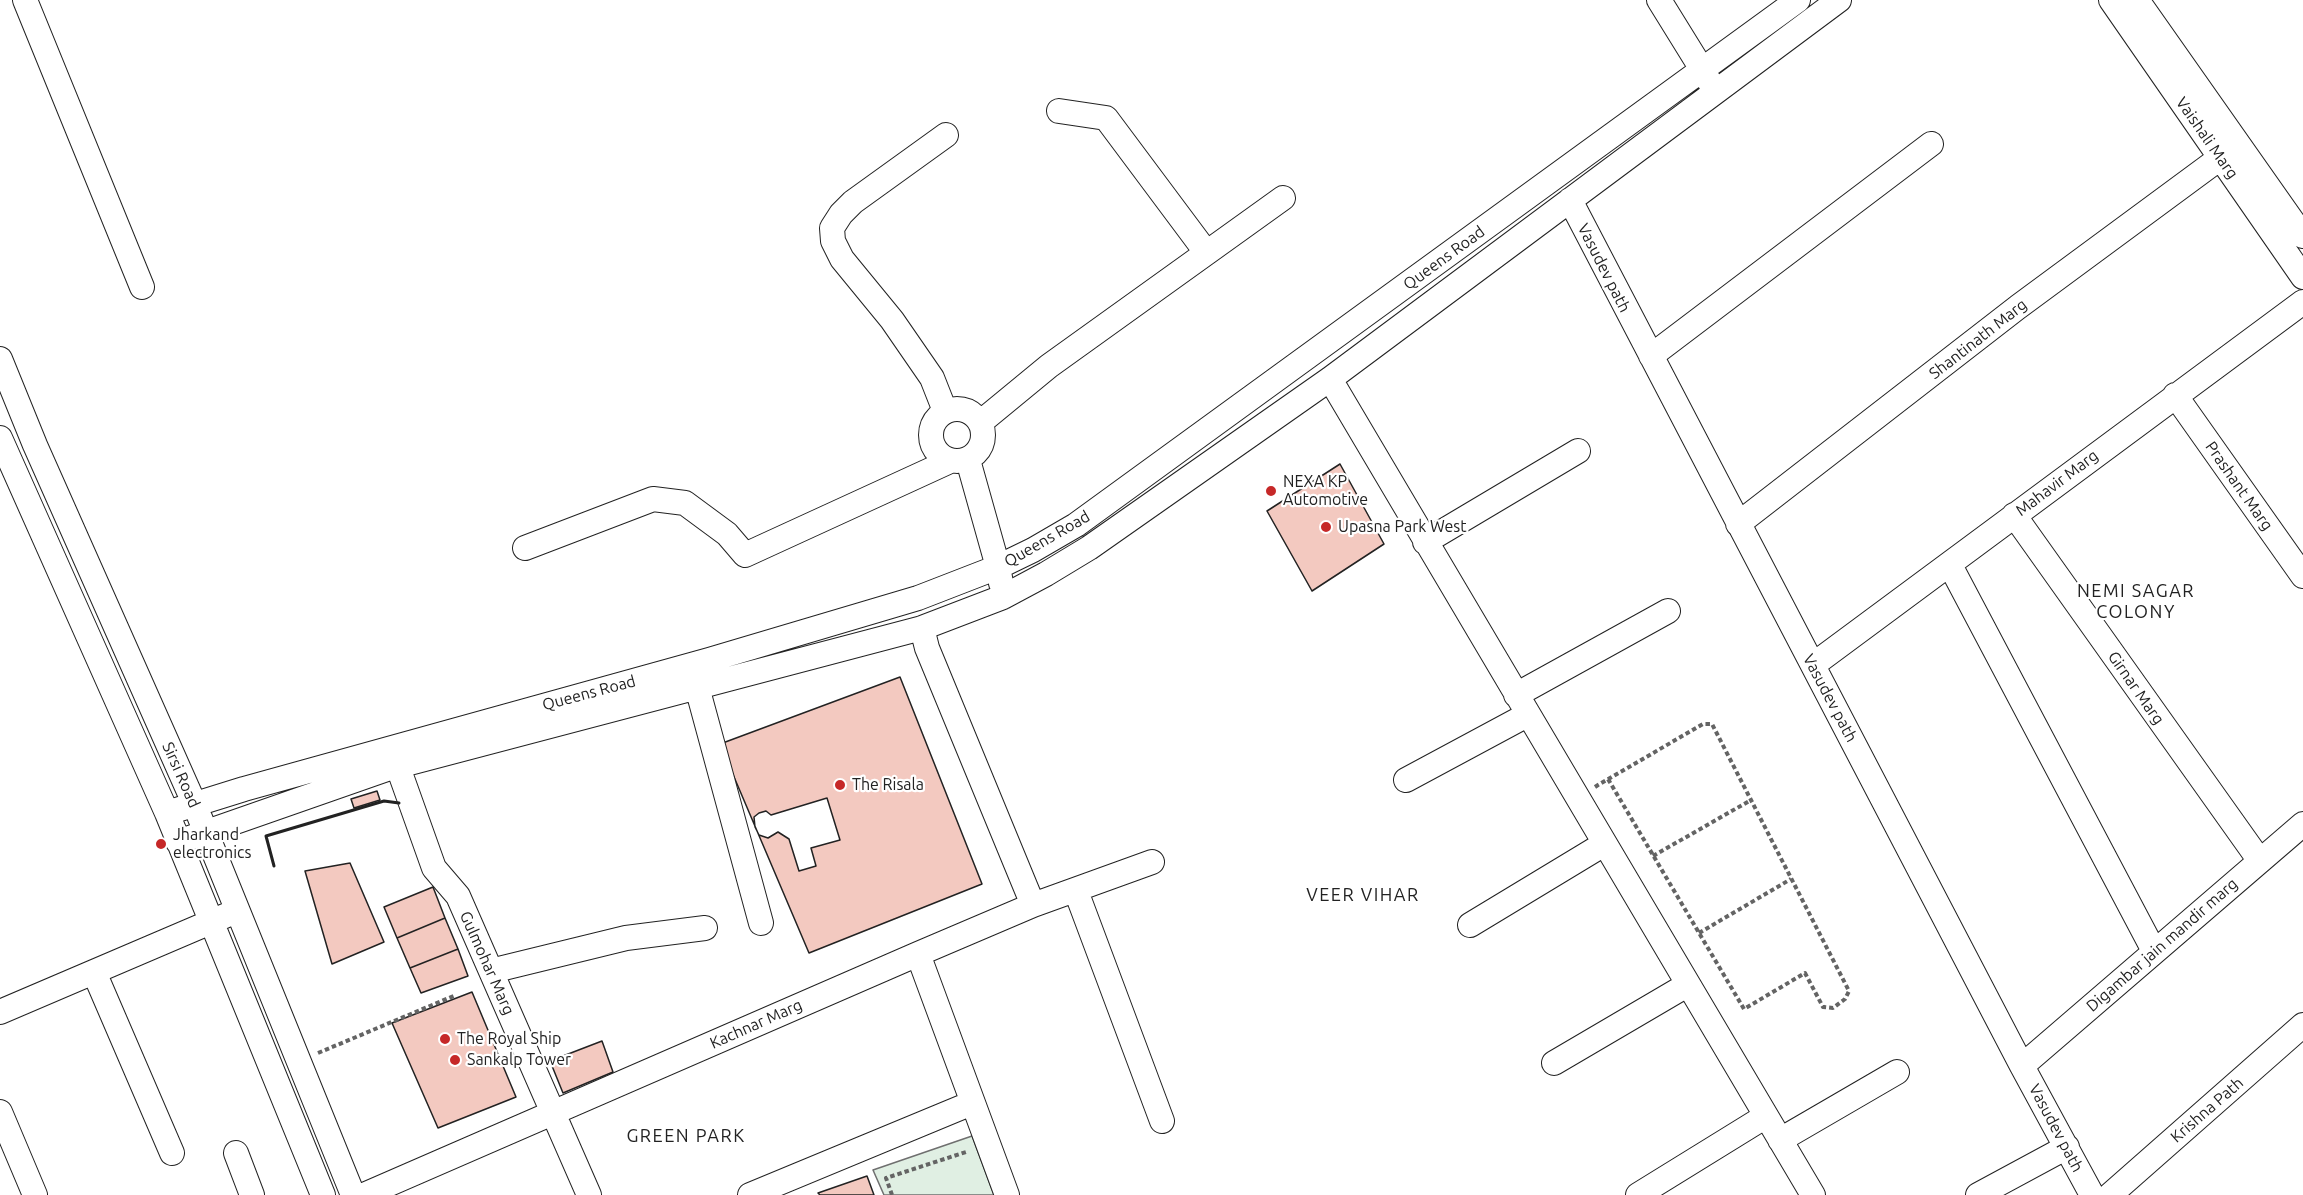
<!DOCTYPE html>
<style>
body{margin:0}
canvas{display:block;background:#fff}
</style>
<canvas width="2303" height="1195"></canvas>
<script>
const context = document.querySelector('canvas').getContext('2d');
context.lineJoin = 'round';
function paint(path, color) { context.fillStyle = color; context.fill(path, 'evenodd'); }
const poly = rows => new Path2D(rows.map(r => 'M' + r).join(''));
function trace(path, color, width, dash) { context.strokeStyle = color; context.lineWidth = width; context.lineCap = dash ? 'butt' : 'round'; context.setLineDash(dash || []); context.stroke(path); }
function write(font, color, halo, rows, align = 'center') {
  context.font = font + ' Ubuntu,sans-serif'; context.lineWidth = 4.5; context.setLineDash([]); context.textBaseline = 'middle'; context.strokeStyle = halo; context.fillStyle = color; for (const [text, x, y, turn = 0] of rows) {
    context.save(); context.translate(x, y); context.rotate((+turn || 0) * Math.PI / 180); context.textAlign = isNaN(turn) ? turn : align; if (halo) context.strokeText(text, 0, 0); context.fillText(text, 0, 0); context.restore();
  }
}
const green = poly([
 [972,1136,994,1195,884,1195,873,1170,972,1136]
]);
paint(green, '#e0efe3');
trace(green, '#6f6f6f', 1.5);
const building = poly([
 [1340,464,1384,544,1312,591,1267,511,1340,464],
 [900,677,982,884,809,953,720,744,900,677],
 [377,791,380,800,354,808,351,799,377,791],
 [827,798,840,840,811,848,816,866,799,871,789,839,778,832,768,838,759,835,755,827,754,817,759,813,766,811,771,815,827,798],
 [350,863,384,942,332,964,305,871,350,863],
 [433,887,445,918,397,938,384,907,433,887],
 [445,918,458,949,410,968,397,938,445,918],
 [458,949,468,976,421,993,410,968,458,949],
 [472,992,516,1097,438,1128,392,1023,472,992],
 [602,1041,613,1072,563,1093,550,1061,602,1041],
 [867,1176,874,1195,820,1195,818,1193,867,1176]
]);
paint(building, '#f3c9c0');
trace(building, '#222', 1.5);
const minor = poly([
 [25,0,142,287],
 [1659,0,1711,84],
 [2111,0,2303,277],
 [2137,0,2303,236],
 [1059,111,1106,118,1206,252],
 [1570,200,2022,1066,2092,1195],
 [1651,356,1931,144],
 [0,359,35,445,194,803,353,1195],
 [1330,379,1813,1195],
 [2175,395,2303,576],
 '931 435a26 26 0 1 1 52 0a26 26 0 1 1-52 0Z',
 [945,411,932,378,892,320,842,259,833,241,832,228,841,214,853,202,946,135],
 [981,422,1049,366,1283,198],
 [0,438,167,813,323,1195],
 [968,460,998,567,1001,583],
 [2014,515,2260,861],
 [1738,524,2018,307,2220,158],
 [1425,542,1578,451],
 [525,548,653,499,685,503,727,534,745,555,950,461],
 [1950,565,2154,951],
 [922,628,927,648,1033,905],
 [1813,665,2303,302],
 [697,687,761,923],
 [1516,695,1668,611],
 [398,767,434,868,458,896,589,1195],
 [1406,780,1527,715],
 [167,813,244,789,709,660,918,598,998,567,1033,550,1076,525,1798,0],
 [178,842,387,769,922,628,1003,597,1046,574,1089,548,1330,379,1839,0],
 [1076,891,1162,1121],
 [1470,925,1604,844],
 [918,954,1007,1195],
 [491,971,626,938,705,928],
 [94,972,172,1153],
 [0,1012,227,915],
 [1554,1063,1687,985],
 [2022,1066,2303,824],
 [0,1112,35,1195],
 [1780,1140,1897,1072],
 [236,1153,252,1195],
 [364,1195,918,954,1033,905,1152,862],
 [750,1195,972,1103],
 [1638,1195,1766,1116],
 [1978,1195,2067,1147],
 [2110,1195,2303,1025]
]);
trace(minor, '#222', 26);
trace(poly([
 [1595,787,1598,785,1703,724,1712,724,1849,991,1845,999,1833,1008,1823,1007,1805,973,1744,1009,1608,779],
 [1653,856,1751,800],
 [1699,933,1791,879],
 [318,1053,456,995],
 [892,1195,886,1178,966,1152]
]), '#646464', 4, [4.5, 3]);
trace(minor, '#fff', 24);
trace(poly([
 [274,866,266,836,384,801,399,803]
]), '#222', 3);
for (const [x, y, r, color] of [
 [1271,491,6,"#c62828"],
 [1326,527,6,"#c62828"],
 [840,785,6,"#c62828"],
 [161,844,6,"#c62828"],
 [445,1039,6,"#c62828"],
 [455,1060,6,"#c62828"]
]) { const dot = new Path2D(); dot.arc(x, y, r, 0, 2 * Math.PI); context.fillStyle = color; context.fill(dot); trace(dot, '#fff', 2); }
write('16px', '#222', '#fff', [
 ["Vaishali Marg",2207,138,55],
 ["Queens Road",1444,258,-36],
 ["Vasudev path",1604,268,63],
 ["Shantinath Marg",1978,339,-38],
 ["Mahavir Marg",2057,483,-37],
 ["Prashant Marg",2239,486,55],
 ["Queens Road",1047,539,-30],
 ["Girnar Marg",2136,688,55],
 ["Queens Road",589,693,-15],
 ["Vasudev path",1830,698,62],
 ["Sirsi Road",181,775,66],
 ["Digambar jain mandir marg",2162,945,-41],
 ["Gulmohar Marg",487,963,66],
 ["Kachnar Marg",756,1024,-24],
 ["Krishna Path",2207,1110,-41],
 ["Vasudev path",2056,1128,62]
]);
write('16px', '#222', '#fff', [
 ["NEXA KP",1283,482],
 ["Automotive",1283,500],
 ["Upasna Park West",1338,527],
 ["The Risala",852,785],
 ["Jharkand",173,835],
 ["electronics",173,853],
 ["The Royal Ship",457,1039],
 ["Sankalp Tower",467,1060]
], 'left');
context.letterSpacing = '1.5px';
write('18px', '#222', '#fff', [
 ["NEMI SAGAR",2136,591],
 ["COLONY",2136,612],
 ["VEER VIHAR",1363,895],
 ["GREEN PARK",686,1136]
]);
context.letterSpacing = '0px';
</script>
